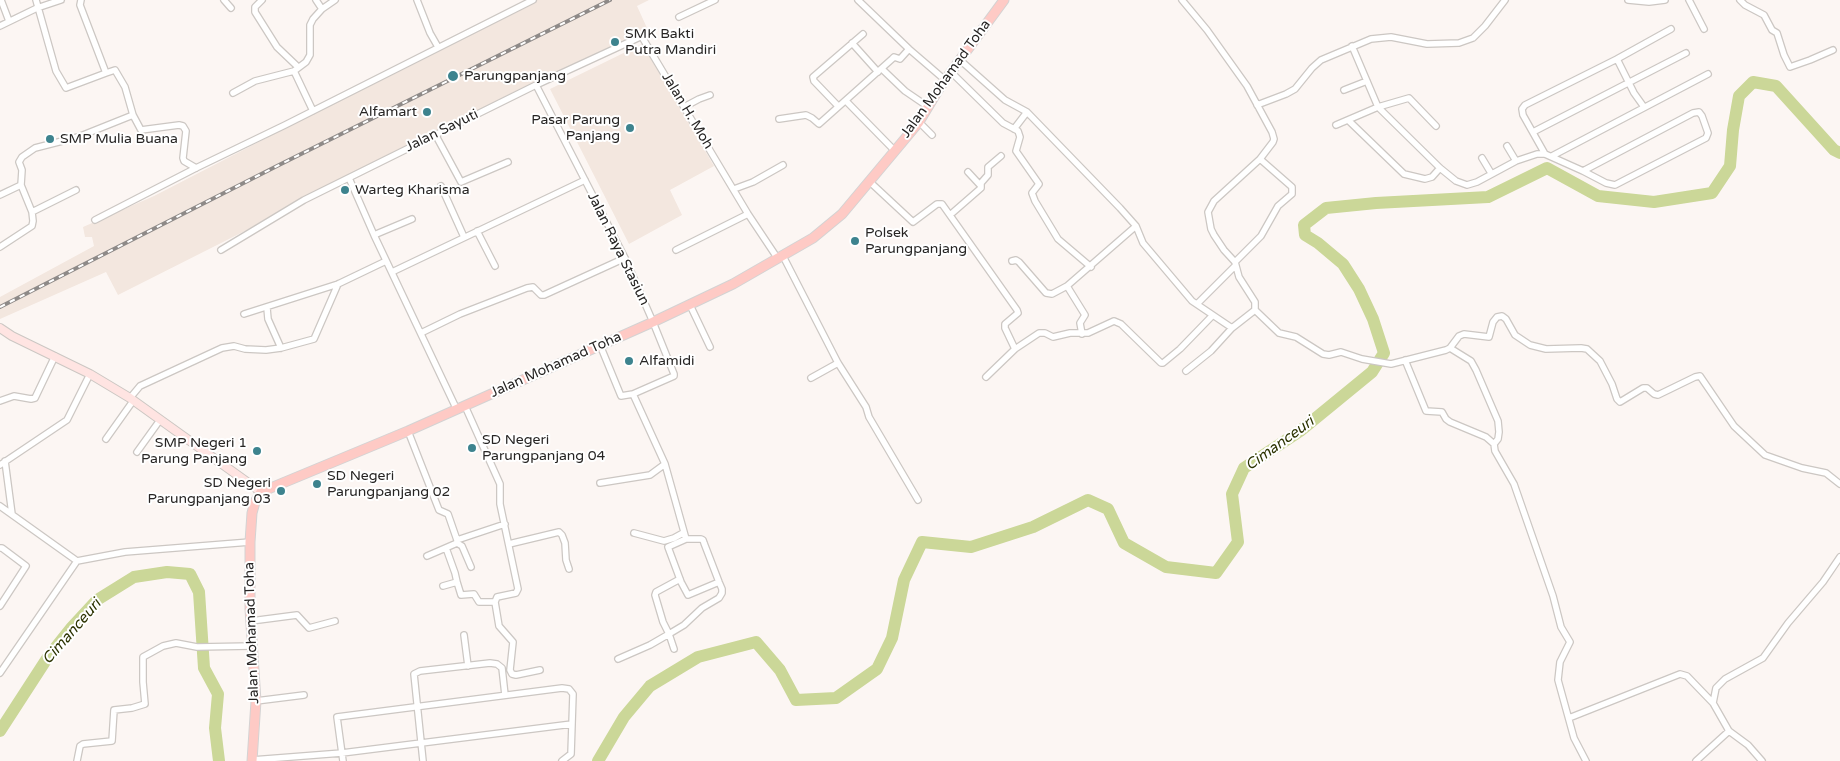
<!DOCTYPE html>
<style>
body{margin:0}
canvas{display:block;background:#fcf6f3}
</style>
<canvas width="1840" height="761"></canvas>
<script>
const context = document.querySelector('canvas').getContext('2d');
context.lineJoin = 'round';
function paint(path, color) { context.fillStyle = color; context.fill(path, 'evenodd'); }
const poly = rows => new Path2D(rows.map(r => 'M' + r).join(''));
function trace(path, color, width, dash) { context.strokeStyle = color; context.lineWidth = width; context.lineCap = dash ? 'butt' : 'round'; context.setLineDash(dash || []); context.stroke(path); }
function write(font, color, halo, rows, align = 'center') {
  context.font = font + ' "Varela Round",sans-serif'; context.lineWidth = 4; context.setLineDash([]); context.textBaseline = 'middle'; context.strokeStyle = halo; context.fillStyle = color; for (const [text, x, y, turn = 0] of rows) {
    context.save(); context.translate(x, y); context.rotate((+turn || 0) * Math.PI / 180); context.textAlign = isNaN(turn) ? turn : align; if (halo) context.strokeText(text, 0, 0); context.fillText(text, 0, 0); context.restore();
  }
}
paint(poly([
 [534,0,649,0,637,6,647,28,118,295,106,272,0,319,0,297,94,246,92,237,85,237,83,227,154,196],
 [642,44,714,166,670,190,682,215,629,244,550,89]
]), '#f3e7df');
trace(poly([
 [0,731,48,657,72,627,97,600,134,577,167,572,190,574,199,592,204,668,218,694,215,728,219,761],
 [598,761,624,717,650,686,698,657,756,642,780,670,796,700,836,698,877,669,892,638,904,580,922,542,971,547,1033,527,1088,500,1108,509,1124,543,1166,567,1216,573,1238,542,1232,494,1244,468,1300,431,1372,372,1384,353,1373,319,1359,289,1343,264,1318,243,1305,235,1304,225,1326,208,1376,203,1488,197,1547,168,1598,196,1654,202,1712,193,1730,166,1733,130,1739,96,1753,82,1776,86,1834,150,1840,153]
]), '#cbd798', 12);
const street = poly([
 [1,0,9,21],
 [36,0,56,71,66,88,106,73],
 [81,0,80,5,106,73,115,70,125,87,133,115,141,130,179,125,183,126,186,131,183,158,184,161,196,168],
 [224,0,231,8],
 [262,0,255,7,255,12,277,47,298,67],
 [316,0,322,9],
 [417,0,430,33,438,47],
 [858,0,909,49,945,80],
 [1182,0,1207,30,1247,86,1272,132,1274,139,1273,142,1260,159,1292,187,1292,194,1278,206,1261,236,1235,262,1239,277,1255,302,1255,310,1279,333,1296,337,1323,354,1329,355,1341,352,1362,359,1391,364,1446,350,1450,348,1459,336,1464,334,1489,337,1493,322,1497,317,1502,316,1506,319,1515,335,1530,345,1546,349,1581,348,1587,349,1600,361,1612,384,1617,399,1620,402,1643,388,1647,388,1654,394,1658,395,1695,377,1700,376,1734,426,1765,455,1802,468,1826,473,1840,484],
 [1628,0,1649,2,1665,0],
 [1689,0,1704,29],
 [1740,0,1745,5,1764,15,1772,30,1777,33,1784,55,1790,67,1810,60,1833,50],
 [679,17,715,0],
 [0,26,37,8,61,0],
 [852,43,878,72],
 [1352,46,1378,107,1440,168,1456,181,1467,185,1477,182,1516,161,1537,154,1545,154,1583,171,1606,183,1615,185,1706,138,1708,133,1702,116,1699,112,1693,113,1583,171],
 [1617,59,1671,29],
 [960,60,1005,100,1027,112,1120,208,1136,226,1143,243,1192,301,1232,328,1255,310],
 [882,69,905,91,927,106],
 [951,72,1003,123,1018,131,1020,137,1016,151,1039,184,1032,193,1035,201,1058,239,1091,267],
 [536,85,625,258,653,322,674,374,674,376,633,394,621,396,600,345],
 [1344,90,1367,81],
 [233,93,255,81,294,71],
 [846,101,894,150],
 [1257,105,1286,94,1295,89,1312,68,1321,60,1371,39,1391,37,1427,44,1459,43,1473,38,1485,26,1505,0],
 [838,106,814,81,813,77,863,34],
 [684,107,699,99,710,95],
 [313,111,294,71,306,62,310,55,310,25,313,19,322,9,335,0],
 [779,119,806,115,812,118,819,124,892,59,894,57,900,59,909,49],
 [1348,120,1404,174,1425,179,1432,177,1440,168],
 [919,122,932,135],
 [1336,125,1378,107,1409,98,1436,126],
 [1014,129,1027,112],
 [1533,132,1686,53],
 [435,134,461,182,508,162],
 [1507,146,1516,161],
 [1545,154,1523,115,1522,109,1525,105,1617,59,1634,93,1644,107],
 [1552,156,1708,74],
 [1482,158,1491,173],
 [968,172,980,185],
 [349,178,374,235,457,410],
 [870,182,913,222,937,204,942,204,1017,310,1018,313,1005,324,1005,328,1015,349],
 [441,186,464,237],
 [734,189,753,182,783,165],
 [0,195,21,185],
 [32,212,76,190],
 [950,215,981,188,981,183,988,175,988,167,1001,156],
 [95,220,196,168,285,125,533,0],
 [477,231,495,266],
 [374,235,412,219],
 [0,247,32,226,33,221,32,212,21,185,22,170,19,162,22,157,35,148,78,137,133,115],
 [221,250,304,200,536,85,640,37,642,37,748,214,778,259],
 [676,250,748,214],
 [783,256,838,363,866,407,869,417,918,500],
 [1012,261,1016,260,1019,262,1046,293,1052,294,1067,286,1085,315,1080,323,1082,334],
 [1235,262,1224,250,1214,235,1211,229,1208,212,1214,201,1260,159],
 [392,272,585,180],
 [1067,286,1136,226],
 [1197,304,1235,266],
 [690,305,710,347],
 [267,308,268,319,281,348],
 [244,314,338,284,386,261],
 [421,333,460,314,527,288,533,287,541,295,544,295,625,258],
 [1450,348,1471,361,1476,370,1498,421,1499,432,1498,439,1494,444],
 [1405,360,1426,411,1442,412,1446,419,1450,422,1486,437,1494,444,1495,451,1514,484,1553,596,1561,627,1570,642,1560,662,1558,680,1574,738,1586,761],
 [1186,371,1211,351,1232,328],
 [986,377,1015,349,1039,333,1045,333,1053,337,1070,333,1088,333,1114,321,1121,324,1161,363,1163,363,1180,349,1212,316],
 [811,378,838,363],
 [633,394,665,464,686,539],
 [130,398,140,386,222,348,234,346,245,349,266,350,281,348,314,339,338,284],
 [0,401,14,396,31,399,35,398,55,356],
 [465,406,500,484,500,504,518,589,516,593,497,597,495,602,499,626,513,642,510,670,512,674,516,675,540,670],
 [408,431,439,510,448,514,457,540],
 [106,439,133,401],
 [137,452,160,420],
 [5,461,12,514],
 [0,465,67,420,90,374],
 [600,483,650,475,665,464],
 [0,506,77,561,125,552,250,542],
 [634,533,664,541,674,538,683,533],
 [457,543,462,546,471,567],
 [509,544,559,532,562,535,565,543,566,560,569,569],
 [0,548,2,548,26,566,0,606],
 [446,548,455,573,457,582],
 [427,556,457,543,457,540,505,524],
 [443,586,457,582,461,595,474,594,479,602,495,602],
 [251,621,297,615,309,628,335,621],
 [464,635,468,666],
 [674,649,669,634,684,625,702,608,719,598,722,593,722,589,719,582,704,543,703,540,701,539,686,539,668,547,681,582,688,595,719,582],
 [618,659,650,645,669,634,663,622,655,595,656,592,680,579],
 [0,673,77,561],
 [256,701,304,695],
 [1569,718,1680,674,1687,676,1713,703],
 [252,760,342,753,572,724],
 [77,761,80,746,83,744,112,741,114,710,132,708,145,704,143,682,143,657,163,646,176,643,197,647,252,646],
 [343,761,337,717,562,688,569,689,573,694,571,754,562,761],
 [423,761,414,674,420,671,490,663,497,664,502,668,505,695],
 [1696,761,1729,731],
 [1762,761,1748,745,1729,731,1713,703,1716,688,1725,679,1763,658,1788,623,1823,582,1840,557]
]);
const secondary = poly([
 [0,328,12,336,90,374,130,398,261,492]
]);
const primary = poly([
 [252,761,256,701,250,609,250,542,252,513,255,502,261,492,408,431,653,322,733,284,813,238,842,214,919,122,940,87,1004,0]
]);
trace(street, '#ccc7c3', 8);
trace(secondary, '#ccc7c3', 10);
trace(primary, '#d4d3d3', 11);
trace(street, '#fff', 5.5);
trace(secondary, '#ffe4e2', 8);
trace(primary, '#fecac5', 9);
const rail = poly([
 [0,307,277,166,610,0]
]);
trace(rail, '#8e8a88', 4);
trace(rail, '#fff', 2, [5.5]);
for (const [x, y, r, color] of [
 [615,42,5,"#3d838e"],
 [453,76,6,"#3d838e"],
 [427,112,5,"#3d838e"],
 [630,128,5,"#3d838e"],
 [50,139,5,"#3d838e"],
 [345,190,5,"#3d838e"],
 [855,241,5,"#3d838e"],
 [629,361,5,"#3d838e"],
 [472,448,5,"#3d838e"],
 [257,451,5,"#3d838e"],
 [317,484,5,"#3d838e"],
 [281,491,5,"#3d838e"]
]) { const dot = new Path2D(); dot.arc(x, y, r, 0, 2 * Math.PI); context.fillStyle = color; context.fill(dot); trace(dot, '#fff', 2); }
write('14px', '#272524', '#fff', [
 ["SMK Bakti",625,34],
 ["Putra Mandiri",625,50],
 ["Parungpanjang",464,76],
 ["Alfamart",417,112,"right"],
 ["Pasar Parung",620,120,"right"],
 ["Panjang",620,136,"right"],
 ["SMP Mulia Buana",60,139],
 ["Warteg Kharisma",355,190],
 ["Polsek",865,233],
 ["Parungpanjang",865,249],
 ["Alfamidi",639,361],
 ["SD Negeri",482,440],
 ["Parungpanjang 04",482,456],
 ["SMP Negeri 1",247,443,"right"],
 ["Parung Panjang",247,459,"right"],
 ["SD Negeri",327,476],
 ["Parungpanjang 02",327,492],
 ["SD Negeri",271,483,"right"],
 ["Parungpanjang 03",271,499,"right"]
], 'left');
write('14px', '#272524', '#fff', [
 ["Jalan Mohamad Toha",946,79,-54],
 ["Jalan H. Moh",687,111,59],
 ["Jalan Sayuti",442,131,-26],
 ["Jalan Raya Stasiun",618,249,64],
 ["Jalan Mohamad Toha",556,365,-24],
 ["Jalan Mohamad Toha",252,633,-92]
]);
write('italic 15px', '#2c3301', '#fff', [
 ["Cimanceuri",1280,444,-36],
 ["Cimanceuri",72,632,-49]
]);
</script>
